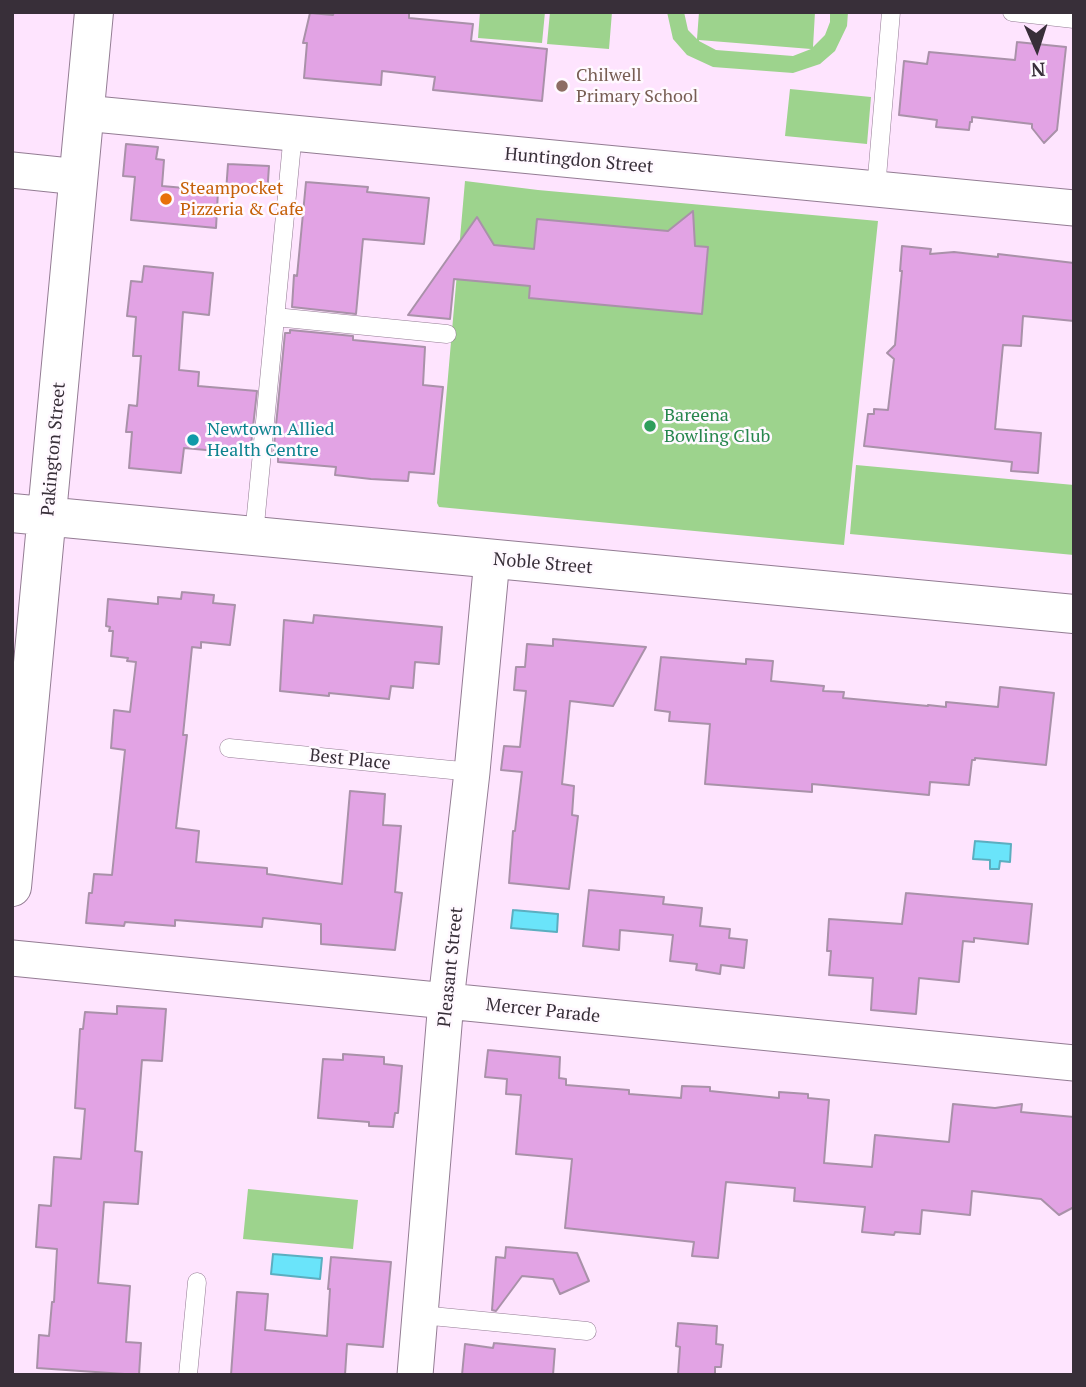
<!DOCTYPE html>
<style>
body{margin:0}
#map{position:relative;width:1086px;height:1387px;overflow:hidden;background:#fee4fe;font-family:"PT Serif",serif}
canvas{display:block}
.frame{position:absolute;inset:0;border:14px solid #382f39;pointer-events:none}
.north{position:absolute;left:1002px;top:14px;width:70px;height:70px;-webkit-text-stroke:5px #fff9ff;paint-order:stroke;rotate:177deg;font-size:19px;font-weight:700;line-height:28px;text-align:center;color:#382f39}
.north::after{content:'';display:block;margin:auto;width:24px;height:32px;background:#382f39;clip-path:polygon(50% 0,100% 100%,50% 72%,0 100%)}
</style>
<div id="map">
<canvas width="1086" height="1387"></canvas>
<div class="frame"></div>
<div class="north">N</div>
</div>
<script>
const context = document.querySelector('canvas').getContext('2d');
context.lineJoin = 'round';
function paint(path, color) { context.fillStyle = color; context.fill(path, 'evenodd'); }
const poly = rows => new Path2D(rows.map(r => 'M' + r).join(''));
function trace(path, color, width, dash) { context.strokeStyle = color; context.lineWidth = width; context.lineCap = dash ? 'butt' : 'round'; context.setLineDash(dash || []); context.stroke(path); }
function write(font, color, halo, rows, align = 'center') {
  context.font = font + ' "PT Serif",serif'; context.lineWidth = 5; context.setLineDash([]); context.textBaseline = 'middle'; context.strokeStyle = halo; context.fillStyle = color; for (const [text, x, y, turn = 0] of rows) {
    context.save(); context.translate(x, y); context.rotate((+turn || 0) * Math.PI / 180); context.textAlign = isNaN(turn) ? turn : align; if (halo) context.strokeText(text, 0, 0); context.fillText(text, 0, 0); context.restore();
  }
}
paint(poly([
 [480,12,545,12,542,43,478,38],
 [550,12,612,12,609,49,547,44],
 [667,12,684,12,688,30,697,39,699,12,815,12,813,47,825,35,830,22,830,12,848,12,847,26,835,51,820,64,793,73,713,67,687,55,673,39],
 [699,41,699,40,811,49,793,56,716,50],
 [790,89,871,97,867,144,785,136],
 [465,181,538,190,878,221,844,545,439,507,437,503],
 [856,465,1074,485,1074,555,850,534],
 [248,1189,358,1200,353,1249,243,1239]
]), '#9dd38d');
const water = poly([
 [975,841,1011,844,1010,862,1000,861,999,869,990,869,990,860,973,859,975,841],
 [513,910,558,914,557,932,511,928,513,910],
 [273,1254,322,1258,320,1279,271,1274,273,1254]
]);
paint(water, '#6ae4fa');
trace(water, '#5baec0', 2);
const building = poly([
 [334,12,409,12,409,18,473,24,471,41,547,49,542,101,433,90,435,77,382,71,381,85,304,78,307,43,303,43,310,13,333,15,334,12],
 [1017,42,1066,47,1057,130,1044,143,1032,128,1032,124,972,117,972,122,970,122,969,130,936,127,937,120,899,115,904,61,927,64,929,52,1015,60,1017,42],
 [126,144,158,147,156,159,164,160,162,186,218,191,216,228,131,220,135,177,123,176,126,144],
 [228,164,269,166,267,195,226,192,228,164],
 [306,182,368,187,367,192,429,198,424,244,363,239,356,314,292,307,294,275,297,276,306,182],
 [693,211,695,246,708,247,702,314,529,298,530,286,454,279,450,319,408,315,477,217,494,245,534,249,537,219,668,231,693,211],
 [902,246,931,249,930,254,954,252,998,257,998,254,1074,263,1074,321,1023,316,1021,346,1003,345,995,429,1041,433,1038,473,1011,471,1012,462,864,446,868,414,874,414,874,409,888,410,894,359,887,353,895,345,902,271,900,271,902,246],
 [144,266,213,273,209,315,183,312,179,370,199,372,198,386,257,391,250,454,184,448,181,473,129,468,132,432,126,432,129,405,137,406,141,356,133,356,136,317,127,316,131,281,142,282,144,266],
 [290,330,353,336,353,340,425,347,423,385,443,387,434,474,409,472,408,481,371,479,335,475,336,467,278,462,278,456,273,456,285,333,290,333,290,330],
 [182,592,214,595,213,603,235,605,230,645,201,642,201,648,192,647,183,735,187,735,176,828,199,831,196,862,267,868,267,874,342,884,350,791,385,794,383,825,401,826,395,892,402,893,395,950,321,944,321,924,263,918,262,927,175,920,175,926,125,922,124,926,86,923,89,893,92,893,94,874,112,875,125,750,111,748,114,710,130,712,136,662,127,661,128,658,111,656,113,631,109,631,110,627,106,626,108,599,158,604,158,597,181,599,182,592],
 [314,615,442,627,439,664,415,662,413,688,391,686,389,699,329,693,329,696,280,691,284,620,313,623,314,615],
 [553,639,646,647,613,706,570,701,562,784,574,786,572,815,578,816,569,889,509,883,513,831,515,831,522,772,501,770,504,746,520,747,526,691,514,690,516,667,525,667,527,644,553,646,553,639],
 [661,657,746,664,746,659,773,661,771,681,824,686,823,691,844,692,843,698,928,706,928,705,946,707,946,702,998,707,1000,687,1054,693,1046,765,975,758,975,760,972,760,969,785,930,782,929,795,812,784,812,792,705,784,710,724,669,721,670,712,655,710,661,657],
 [589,890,664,897,663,904,702,908,700,926,730,929,729,938,747,940,744,968,721,965,720,974,696,970,697,964,670,961,673,935,620,930,619,950,583,946,589,890],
 [906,893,1032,904,1028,944,974,938,974,942,963,941,959,982,919,978,916,1014,871,1010,873,978,829,975,831,951,827,951,829,919,902,924,906,893],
 [117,1006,166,1009,162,1061,142,1060,135,1151,142,1152,138,1204,104,1202,98,1283,130,1286,126,1342,141,1343,139,1375,37,1368,39,1335,49,1336,52,1302,54,1302,57,1249,36,1247,39,1205,51,1206,54,1157,81,1159,85,1109,75,1108,80,1029,83,1029,85,1012,117,1014,117,1006],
 [488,1050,560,1057,559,1078,566,1079,566,1085,629,1090,629,1094,681,1098,682,1086,710,1087,710,1091,779,1098,779,1092,808,1094,808,1098,829,1100,824,1163,872,1167,875,1135,949,1142,953,1104,995,1108,1022,1104,1021,1112,1074,1117,1074,1207,1059,1215,1041,1199,972,1191,970,1215,922,1210,920,1234,895,1232,894,1235,862,1232,865,1207,794,1201,795,1188,726,1182,718,1258,692,1256,694,1242,565,1228,572,1159,516,1154,521,1095,506,1094,507,1079,485,1077,488,1050],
 [343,1054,384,1057,384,1064,402,1066,398,1113,395,1113,393,1127,369,1126,369,1122,318,1118,323,1059,343,1060,343,1054],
 [506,1247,577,1253,589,1281,560,1294,553,1279,522,1276,496,1311,492,1310,496,1257,505,1258,506,1247],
 [331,1257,391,1262,383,1347,347,1344,345,1375,231,1375,237,1292,268,1294,265,1330,327,1336,330,1289,328,1289,331,1257],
 [678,1323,717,1326,716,1344,723,1345,721,1367,715,1367,715,1375,678,1375,680,1347,676,1346,678,1323],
 [494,1343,555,1349,553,1375,462,1375,465,1344,493,1348,494,1343]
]);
paint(building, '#e2a3e4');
trace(building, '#a991a9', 2);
const lane = poly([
 [1012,12,1074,19],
 [876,189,891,12],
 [275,317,447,334],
 [254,535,293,133],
 [229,748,472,772],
 [421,1315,587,1331],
 [188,1375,197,1282]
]);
const street = poly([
 [84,113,1074,208],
 [12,170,79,177],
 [12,958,1074,1063],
 [415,1375,446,1001,472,772,492,559]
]);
const secondary = poly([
 [12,513,1074,614],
 [12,887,94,12]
]);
trace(lane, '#937c93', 19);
trace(street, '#937c93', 37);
trace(secondary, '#937c93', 40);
trace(lane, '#fff', 18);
trace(street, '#fff', 35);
trace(secondary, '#fff', 38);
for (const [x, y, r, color] of [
 [562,86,7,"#8d6e63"],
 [166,199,7,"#e8710a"],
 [650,426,7,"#2e9e5b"],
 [193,440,7,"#0f9aa8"]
]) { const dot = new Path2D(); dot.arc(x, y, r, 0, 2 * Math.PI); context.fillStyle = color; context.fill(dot); trace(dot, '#fff9ff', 2.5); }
write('18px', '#785e54', '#fff9ff', [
 ["Chilwell",576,76],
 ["Primary School",576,97]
], 'left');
write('18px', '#382f39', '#fff9ff', [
 ["Huntingdon Street",579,161,5],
 ["Pakington Street",54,449,-85],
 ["Noble Street",543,564,5],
 ["Best Place",350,760,6],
 ["Pleasant Street",451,967,-84],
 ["Mercer Parade",543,1011,6]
]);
write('18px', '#c56008', '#fff9ff', [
 ["Steampocket",180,189],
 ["Pizzeria & Cafe",180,210]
], 'left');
write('18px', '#27864d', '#fff9ff', [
 ["Bareena",664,416],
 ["Bowling Club",664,437]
], 'left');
write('18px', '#0d838f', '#fff9ff', [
 ["Newtown Allied",207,430],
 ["Health Centre",207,451]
], 'left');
</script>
